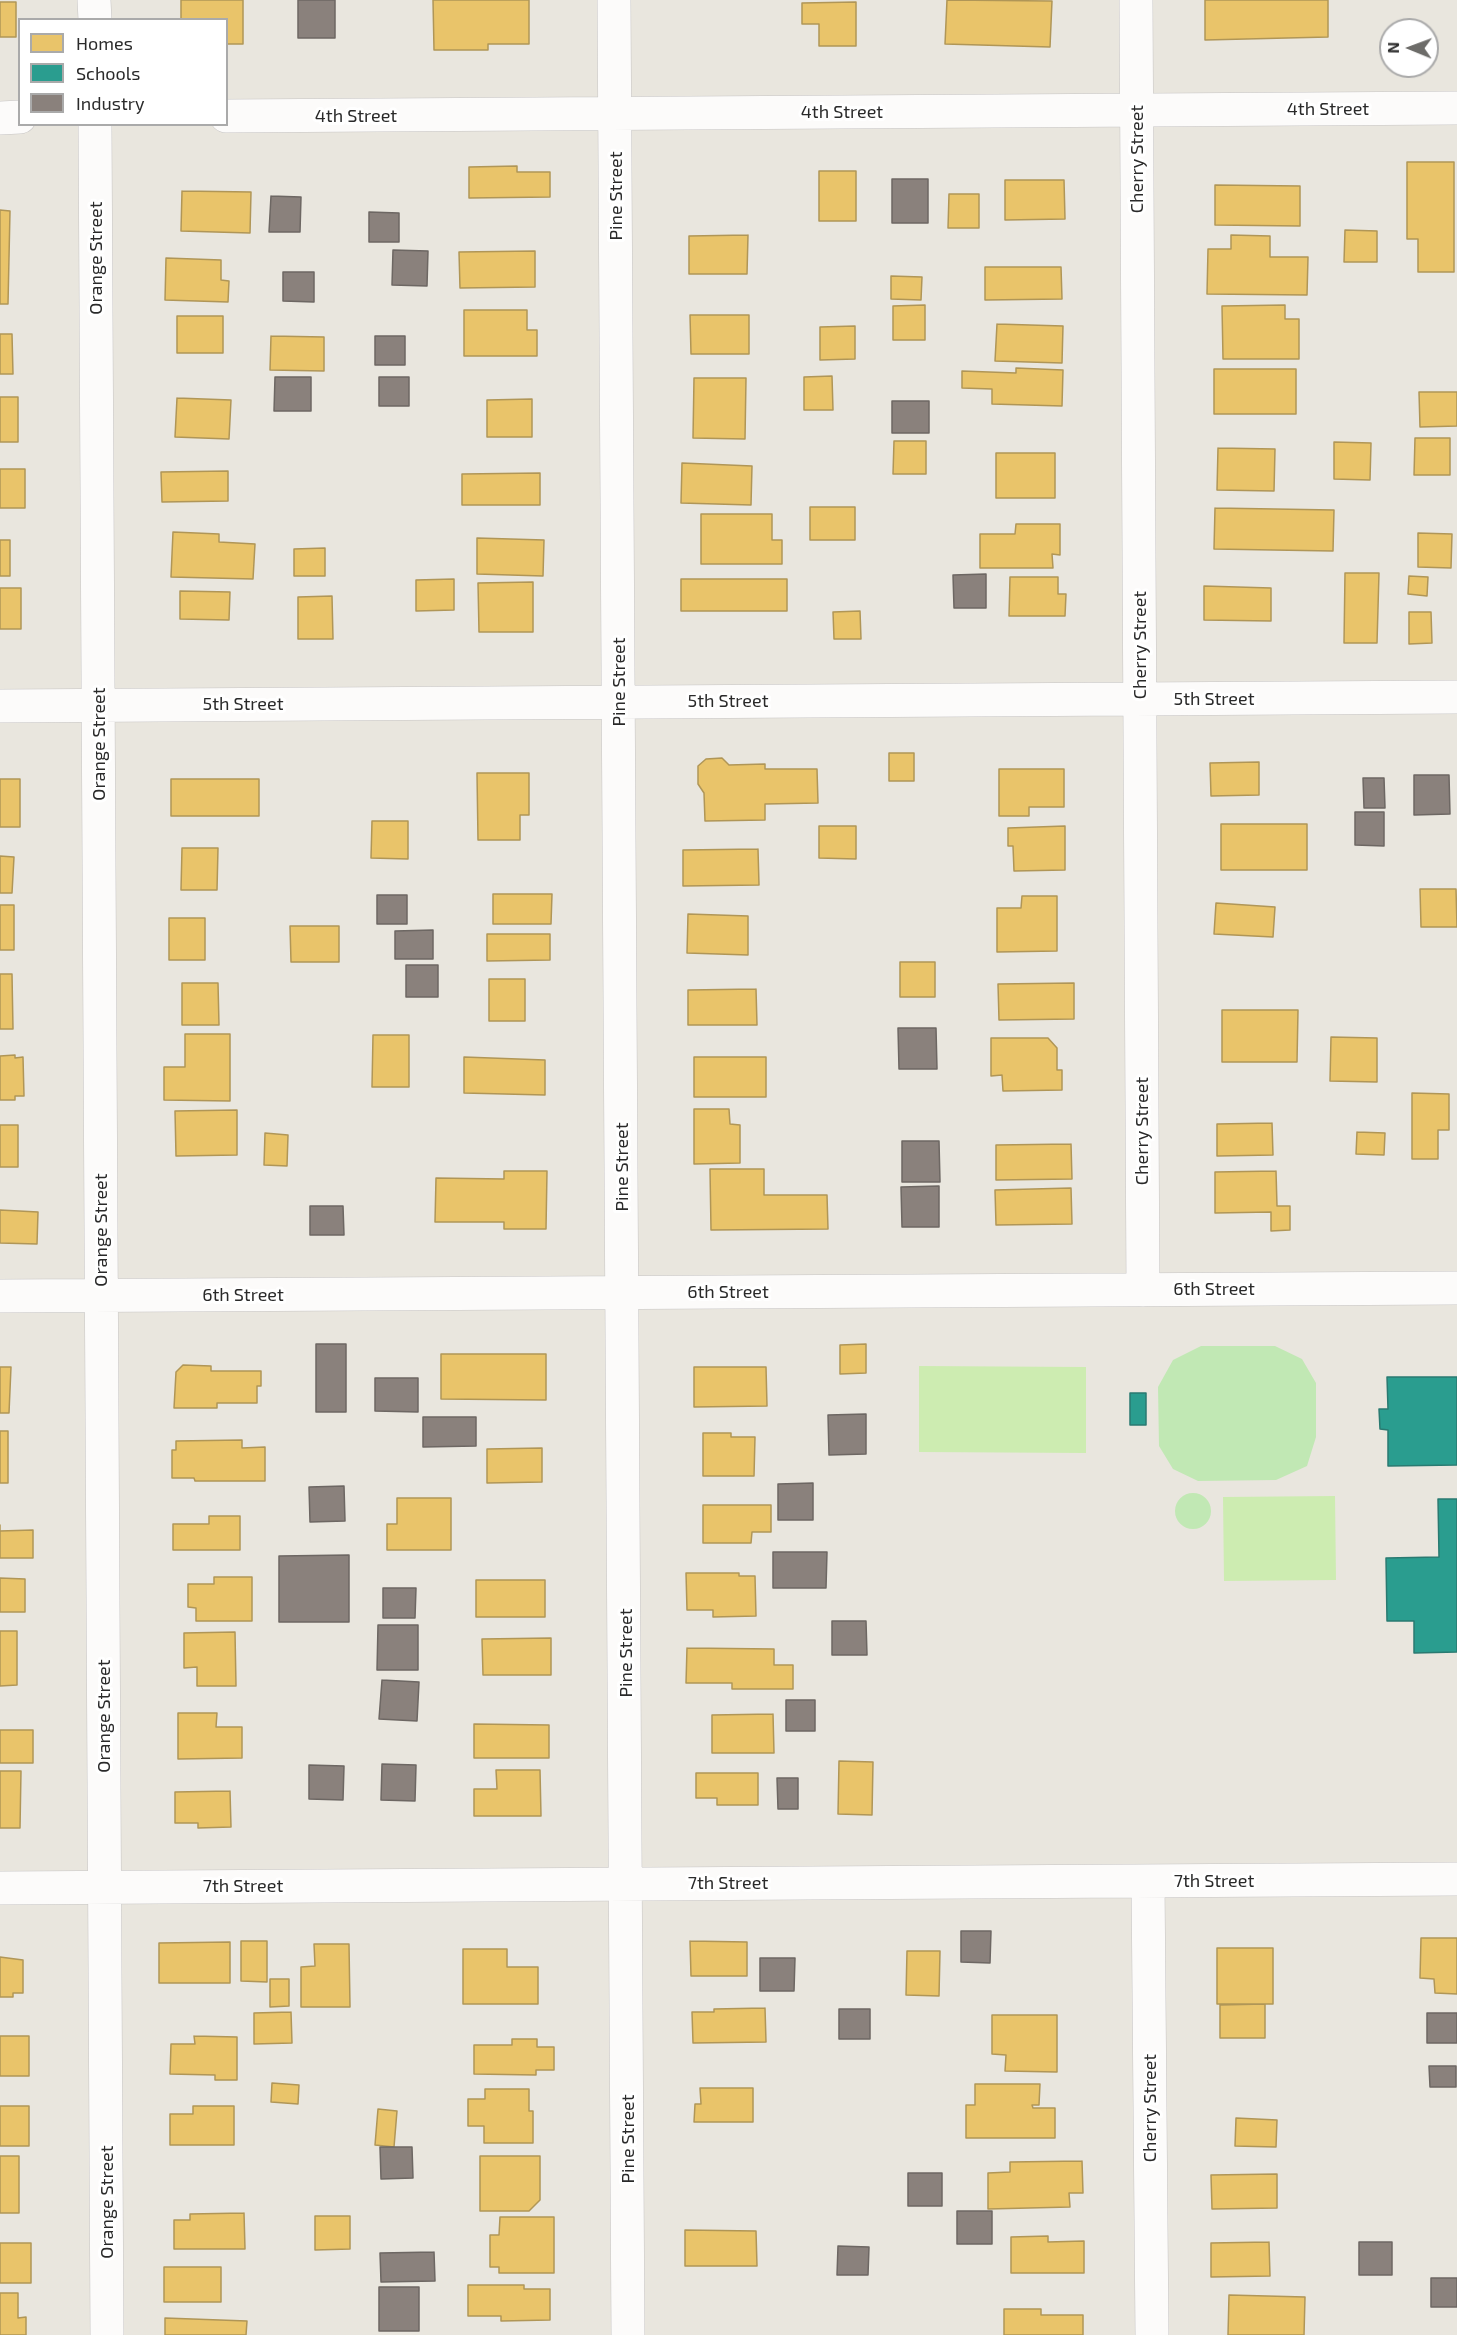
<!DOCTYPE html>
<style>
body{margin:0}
#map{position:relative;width:1457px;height:2335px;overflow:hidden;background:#e9e6de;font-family:"Exo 2",sans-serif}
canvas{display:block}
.legend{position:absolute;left:18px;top:18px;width:210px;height:108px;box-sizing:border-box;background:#fff;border:2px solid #aaa;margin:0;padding:8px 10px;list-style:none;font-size:18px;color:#2a2a2a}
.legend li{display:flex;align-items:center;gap:12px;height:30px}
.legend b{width:30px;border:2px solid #aaa}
.north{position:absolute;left:1379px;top:18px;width:60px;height:60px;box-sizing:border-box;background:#fff;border:2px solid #aaa;border-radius:50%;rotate:271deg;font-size:16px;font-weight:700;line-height:24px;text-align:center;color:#2a2a2a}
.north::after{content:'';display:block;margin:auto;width:21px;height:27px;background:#6d6c69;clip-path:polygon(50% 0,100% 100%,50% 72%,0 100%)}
</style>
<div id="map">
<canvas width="1457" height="2335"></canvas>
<ul class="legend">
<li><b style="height:16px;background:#e9c46a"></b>Homes</li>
<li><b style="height:16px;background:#2a9d8f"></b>Schools</li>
<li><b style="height:16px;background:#8a817c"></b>Industry</li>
</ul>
<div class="north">N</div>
</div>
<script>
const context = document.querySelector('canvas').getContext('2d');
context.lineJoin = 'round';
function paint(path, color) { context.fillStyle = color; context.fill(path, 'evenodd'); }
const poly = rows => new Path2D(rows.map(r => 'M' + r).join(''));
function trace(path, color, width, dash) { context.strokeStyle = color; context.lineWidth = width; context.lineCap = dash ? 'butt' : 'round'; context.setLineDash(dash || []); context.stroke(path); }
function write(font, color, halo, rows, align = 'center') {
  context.font = font + ' "Exo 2",sans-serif'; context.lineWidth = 6; context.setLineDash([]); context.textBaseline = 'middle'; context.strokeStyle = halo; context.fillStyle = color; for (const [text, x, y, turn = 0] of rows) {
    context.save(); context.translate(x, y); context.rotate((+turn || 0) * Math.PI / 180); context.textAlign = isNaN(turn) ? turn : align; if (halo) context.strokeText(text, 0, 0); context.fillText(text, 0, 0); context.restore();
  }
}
paint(poly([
 [1201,1346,1275,1346,1302,1359,1316,1383,1316,1437,1307,1466,1276,1480,1198,1481,1173,1469,1159,1446,1158,1387,1173,1360],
 '1175 1511a18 18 0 1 1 36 0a18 18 0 1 1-36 0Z'
]), '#c1e8b4');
paint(poly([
 [919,1366,1086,1367,1086,1453,919,1452],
 [1335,1496,1336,1580,1224,1581,1223,1497]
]), '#cdecb1');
const homes = poly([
 [181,0,243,0,243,44,226,44,226,20,181,20,181,0],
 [433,0,529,0,529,44,488,44,488,50,434,50,433,0],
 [947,0,1052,1,1050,47,945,44,947,0],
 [1205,0,1328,0,1328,37,1205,40,1205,0],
 [0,2,16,2,16,37,0,37,0,2],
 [856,2,856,46,819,46,819,24,802,24,802,3,856,2],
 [1407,162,1454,162,1454,272,1418,272,1418,239,1407,239,1407,162],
 [517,166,517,172,550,172,550,197,469,198,469,167,517,166],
 [819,171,856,171,856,221,819,221,819,171],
 [1005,180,1064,180,1065,219,1005,220,1005,180],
 [1215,185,1300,186,1300,226,1215,225,1215,185],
 [182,191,251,192,250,233,181,231,182,191],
 [949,194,979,194,979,228,948,228,949,194],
 [0,210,10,211,8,304,0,304,0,210],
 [1345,230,1377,231,1377,262,1344,262,1345,230],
 [748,235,747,274,689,274,689,236,748,235],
 [1231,235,1270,236,1270,257,1308,257,1307,295,1207,294,1208,249,1231,249,1231,235],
 [535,251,535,287,460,288,459,252,535,251],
 [166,258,221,260,221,280,229,281,228,302,165,300,166,258],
 [985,267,1061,267,1062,299,985,300,985,267],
 [891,276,922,277,921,300,891,299,891,276],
 [925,305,925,340,893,340,893,306,925,305],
 [1285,305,1285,319,1299,319,1299,359,1223,359,1222,306,1285,305],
 [464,310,527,310,527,330,537,330,537,356,464,356,464,310],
 [690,315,749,315,749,354,691,354,690,315],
 [177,316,223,316,223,353,177,353,177,316],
 [997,324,1063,326,1062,363,995,361,997,324],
 [855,326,855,359,820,360,820,327,855,326],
 [0,334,12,334,13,374,0,374,0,334],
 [271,336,324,337,324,371,270,370,271,336],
 [1016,368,1063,370,1062,406,992,404,992,389,962,388,962,371,1016,373,1016,368],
 [1214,369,1296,369,1296,414,1214,414,1214,369],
 [832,376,833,410,804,410,804,377,832,376],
 [694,378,746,378,745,439,693,438,694,378],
 [1419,392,1457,392,1457,426,1420,427,1419,392],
 [0,397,18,397,18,442,0,442,0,397],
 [177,398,231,400,229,439,175,437,177,398],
 [532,399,532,437,487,437,487,400,532,399],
 [1415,438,1450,438,1450,475,1414,475,1415,438],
 [894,441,926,441,926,474,893,474,894,441],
 [1334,442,1371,443,1370,480,1334,479,1334,442],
 [1218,448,1275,449,1274,491,1217,490,1218,448],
 [996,453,1055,453,1055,498,996,498,996,453],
 [682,463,752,466,751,505,681,503,682,463],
 [0,469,25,469,25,508,0,508,0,469],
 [228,471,228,501,162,502,161,472,228,471],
 [540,473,540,505,462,505,462,474,540,473],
 [810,507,855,507,855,540,810,540,810,507],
 [1215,508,1334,510,1333,551,1214,549,1215,508],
 [701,514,772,514,772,540,782,540,782,564,701,564,701,514],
 [1016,524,1060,524,1060,555,1052,554,1053,568,980,568,980,534,1015,534,1016,524],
 [173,532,219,534,219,542,255,544,253,579,171,577,173,532],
 [1418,533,1452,534,1451,568,1418,567,1418,533],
 [477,538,544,540,543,576,477,574,477,538],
 [0,540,10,540,10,576,0,576,0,540],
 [325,548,325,576,294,576,294,549,325,548],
 [1345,573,1379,573,1377,643,1344,643,1345,573],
 [1409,576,1428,577,1427,596,1408,594,1409,576],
 [1010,577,1058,577,1058,594,1066,594,1065,616,1009,616,1010,577],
 [454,579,454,610,416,611,416,580,454,579],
 [681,579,787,579,787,611,681,611,681,579],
 [533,582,533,632,479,632,478,583,533,582],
 [1204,586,1271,588,1271,621,1204,620,1204,586],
 [0,588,21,588,21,629,0,629,0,588],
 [180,591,230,592,229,620,180,619,180,591],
 [332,596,333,639,298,639,298,597,332,596],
 [860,611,861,639,834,639,833,612,860,611],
 [1409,612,1431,612,1432,643,1409,644,1409,612],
 [889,753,914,753,914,781,889,781,889,753],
 [722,758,729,765,765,764,765,769,817,769,818,803,765,804,765,820,705,821,704,793,698,784,698,766,706,759,722,758],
 [1259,762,1259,795,1211,796,1210,763,1259,762],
 [999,769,1064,769,1064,807,1029,807,1029,816,999,816,999,769],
 [477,773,529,773,529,815,520,815,520,840,478,840,477,773],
 [0,779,20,779,20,827,0,827,0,779],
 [171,779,259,779,259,816,171,816,171,779],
 [372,821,408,821,408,859,371,858,372,821],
 [1221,824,1307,824,1307,870,1221,870,1221,824],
 [819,826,856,826,856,859,819,858,819,826],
 [1065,826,1065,870,1014,871,1013,846,1008,846,1008,828,1065,826],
 [182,848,218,848,217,890,181,890,182,848],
 [758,849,759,885,683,886,683,850,758,849],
 [0,856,14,857,12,893,0,893,0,856],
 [1420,889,1456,889,1457,927,1421,927,1420,889],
 [493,894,552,894,551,924,493,924,493,894],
 [1022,896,1057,896,1057,951,997,952,997,908,1021,908,1022,896],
 [1216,903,1275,907,1273,937,1214,934,1216,903],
 [0,905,14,905,14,950,0,950,0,905],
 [688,914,748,916,748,955,687,953,688,914],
 [169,918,205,918,205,960,169,960,169,918],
 [290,926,339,926,339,962,291,962,290,926],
 [487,934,550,934,550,960,487,961,487,934],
 [900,962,935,962,935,997,900,997,900,962],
 [0,974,12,974,13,1029,0,1029,0,974],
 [489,979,525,979,525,1021,489,1021,489,979],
 [182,983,218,983,219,1025,182,1025,182,983],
 [1074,983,1074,1019,999,1020,998,984,1074,983],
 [756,989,757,1025,688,1025,688,990,756,989],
 [1222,1010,1298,1010,1297,1062,1222,1062,1222,1010],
 [185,1034,230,1034,230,1101,164,1100,164,1067,185,1067,185,1034],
 [373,1035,409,1035,409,1087,372,1087,373,1035],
 [1331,1037,1377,1038,1377,1082,1330,1081,1331,1037],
 [991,1038,1048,1038,1057,1048,1057,1070,1062,1070,1062,1090,1003,1091,1002,1075,991,1076,991,1038],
 [15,1055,15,1058,23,1057,24,1096,15,1096,15,1100,0,1100,0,1056,15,1055],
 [464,1057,545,1060,545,1095,464,1093,464,1057],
 [694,1057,766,1057,766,1097,694,1097,694,1057],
 [1412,1093,1449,1094,1449,1130,1438,1130,1438,1159,1412,1159,1412,1093],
 [694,1109,729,1109,730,1124,740,1125,740,1163,694,1164,694,1109],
 [237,1110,237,1155,176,1156,175,1111,237,1110],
 [1272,1123,1273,1155,1217,1156,1217,1124,1272,1123],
 [0,1125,18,1125,18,1167,0,1167,0,1125],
 [1357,1132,1385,1133,1384,1155,1356,1154,1357,1132],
 [265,1133,288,1135,287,1166,264,1165,265,1133],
 [1071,1144,1072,1179,996,1180,996,1145,1071,1144],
 [710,1169,764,1169,764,1195,827,1195,828,1229,711,1230,710,1169],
 [504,1171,547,1171,546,1229,504,1229,504,1222,435,1222,436,1178,504,1179,504,1171],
 [1276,1171,1277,1206,1290,1206,1290,1230,1271,1231,1271,1212,1215,1213,1215,1172,1276,1171],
 [1071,1188,1072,1224,996,1225,995,1190,1071,1188],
 [0,1210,38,1212,37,1244,0,1243,0,1210],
 [866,1344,866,1373,840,1374,840,1345,866,1344],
 [441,1354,546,1354,546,1400,441,1399,441,1354],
 [183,1365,211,1366,211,1371,261,1371,261,1386,257,1386,257,1403,217,1403,217,1408,174,1408,176,1372,183,1365],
 [0,1367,11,1367,9,1413,0,1413,0,1367],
 [694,1367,766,1367,767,1406,694,1407,694,1367],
 [0,1431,8,1431,8,1483,0,1483,0,1431],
 [703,1433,731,1433,731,1437,755,1437,754,1476,703,1476,703,1433],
 [242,1440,242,1448,265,1447,265,1481,195,1481,194,1478,172,1478,172,1450,176,1450,176,1441,242,1440],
 [542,1448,542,1482,487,1483,487,1449,542,1448],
 [397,1498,451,1498,451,1550,387,1550,387,1524,397,1524,397,1498],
 [703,1505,771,1505,771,1532,752,1532,751,1543,703,1543,703,1505],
 [209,1516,240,1516,240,1550,173,1550,173,1524,209,1524,209,1516],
 [0,1525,0,1531,33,1530,33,1558,0,1558,0,1525],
 [686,1573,739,1573,739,1576,755,1576,756,1616,713,1617,713,1610,687,1610,686,1573],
 [214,1577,252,1577,252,1621,196,1621,196,1608,188,1607,188,1584,214,1584,214,1577],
 [0,1578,25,1579,25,1612,0,1612,0,1578],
 [476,1580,545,1580,545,1617,476,1617,476,1580],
 [0,1631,17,1631,17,1685,0,1686,0,1631],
 [235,1632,236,1686,197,1686,197,1667,184,1668,184,1633,235,1632],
 [551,1638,551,1675,483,1675,482,1639,551,1638],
 [687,1648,774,1649,774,1665,793,1665,793,1689,732,1689,732,1683,686,1683,687,1648],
 [178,1713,217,1713,216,1727,242,1727,242,1758,178,1759,178,1713],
 [773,1714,774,1753,712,1753,712,1715,773,1714],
 [474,1724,549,1725,549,1758,474,1758,474,1724],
 [0,1730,33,1730,33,1763,0,1763,0,1730],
 [839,1761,873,1762,872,1815,838,1814,839,1761],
 [496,1770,540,1770,541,1816,474,1816,474,1789,497,1789,496,1770],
 [0,1771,21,1771,20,1828,0,1828,0,1771],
 [696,1773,758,1773,758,1805,717,1805,717,1798,696,1798,696,1773],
 [230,1791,231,1827,198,1828,198,1823,175,1823,175,1792,230,1791],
 [1421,1938,1457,1938,1457,1994,1435,1993,1434,1979,1420,1978,1421,1938],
 [241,1941,267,1941,267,1982,241,1981,241,1941],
 [690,1941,747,1942,747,1976,691,1976,690,1941],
 [230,1942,230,1983,159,1983,159,1943,230,1942],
 [314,1944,349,1944,350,2007,301,2007,301,1967,315,1966,314,1944],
 [1217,1948,1273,1948,1273,2004,1217,2004,1217,1948],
 [463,1949,507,1949,507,1967,538,1967,538,2004,463,2004,463,1949],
 [907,1951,940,1951,939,1996,906,1995,907,1951],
 [0,1957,23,1960,23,1993,13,1993,13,1997,0,1997,0,1957],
 [270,1979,289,1979,289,2006,270,2007,270,1979],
 [1265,2004,1265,2038,1220,2038,1220,2005,1265,2004],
 [765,2008,766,2042,693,2043,692,2012,714,2012,714,2009,765,2008],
 [291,2012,292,2043,254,2044,254,2013,291,2012],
 [992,2015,1057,2015,1057,2072,1005,2071,1006,2055,992,2054,992,2015],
 [0,2036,29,2036,29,2076,0,2076,0,2036],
 [194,2036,237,2037,237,2080,215,2080,215,2075,170,2074,171,2044,195,2044,194,2036],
 [512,2039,537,2039,537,2047,554,2047,554,2070,536,2070,536,2075,474,2074,474,2045,512,2045,512,2039],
 [272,2083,299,2085,298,2104,271,2102,272,2083],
 [975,2084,1040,2084,1039,2105,1032,2105,1033,2108,1055,2108,1055,2138,966,2138,966,2105,975,2105,975,2084],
 [700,2088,753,2088,753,2122,694,2122,695,2104,701,2104,700,2088],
 [485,2089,529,2089,529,2111,533,2111,533,2143,484,2143,484,2126,468,2126,468,2099,485,2099,485,2089],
 [0,2106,29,2106,29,2146,0,2146,0,2106],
 [193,2106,234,2106,234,2145,170,2145,170,2114,193,2114,193,2106],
 [378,2109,397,2111,394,2147,375,2145,378,2109],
 [1236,2118,1277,2120,1276,2147,1235,2146,1236,2118],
 [0,2156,19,2156,19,2213,0,2213,0,2156],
 [480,2156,540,2156,540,2200,529,2211,480,2211,480,2156],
 [1082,2161,1083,2193,1069,2193,1070,2207,988,2209,988,2173,1010,2172,1010,2162,1082,2161],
 [1277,2174,1277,2208,1212,2209,1211,2175,1277,2174],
 [244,2213,245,2249,174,2249,174,2220,190,2220,190,2214,244,2213],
 [315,2216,350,2216,350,2249,315,2250,315,2216],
 [500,2217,554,2217,554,2273,499,2273,499,2267,490,2267,490,2235,499,2235,500,2217],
 [685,2230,756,2231,757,2266,685,2266,685,2230],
 [1048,2236,1048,2242,1084,2241,1084,2273,1011,2273,1011,2237,1048,2236],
 [1269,2242,1270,2276,1211,2277,1211,2243,1269,2242],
 [0,2243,31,2243,31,2283,0,2283,0,2243],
 [164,2267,221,2267,221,2302,164,2302,164,2267],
 [468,2285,524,2285,524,2289,550,2289,550,2320,501,2321,501,2316,468,2316,468,2285],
 [0,2293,18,2293,18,2318,26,2317,26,2335,0,2335,0,2293],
 [1229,2295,1305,2297,1304,2335,1228,2335,1229,2295],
 [1004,2309,1041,2309,1041,2315,1083,2315,1083,2335,1004,2335,1004,2309],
 [165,2318,247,2321,246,2335,165,2335,165,2318]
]);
paint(homes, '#e9c46a');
trace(homes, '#b09657', 1.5);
const schools = poly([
 [1387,1377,1457,1377,1457,1465,1388,1466,1388,1430,1380,1429,1379,1409,1388,1409,1387,1377],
 [1130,1393,1146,1393,1146,1425,1130,1425,1130,1393],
 [1438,1499,1457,1499,1457,1652,1414,1653,1414,1621,1387,1621,1386,1558,1439,1557,1438,1499]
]);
paint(schools, '#2a9d8f');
trace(schools, '#2a7a71', 1.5);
const industry = poly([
 [298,0,335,0,335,38,298,38,298,0],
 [892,179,928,179,928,223,892,223,892,179],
 [271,196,301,197,300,232,269,232,271,196],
 [369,212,399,213,399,242,369,242,369,212],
 [393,250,428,251,427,286,392,285,393,250],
 [283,272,314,272,314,302,283,301,283,272],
 [375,336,405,336,405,365,375,365,375,336],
 [275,377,311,377,311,411,274,411,275,377],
 [379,377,409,377,409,406,379,406,379,377],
 [892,401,929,401,929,433,892,433,892,401],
 [986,574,986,608,954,608,953,575,986,574],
 [1414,775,1449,775,1450,814,1414,815,1414,775],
 [1363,778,1384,778,1385,808,1364,808,1363,778],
 [1355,812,1384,812,1384,846,1355,845,1355,812],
 [377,895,407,895,407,924,377,924,377,895],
 [433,930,433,959,395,959,395,931,433,930],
 [406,965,438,965,438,997,406,997,406,965],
 [898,1028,936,1028,937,1069,899,1069,898,1028],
 [902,1141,939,1141,940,1182,902,1182,902,1141],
 [939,1186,939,1227,902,1227,901,1187,939,1186],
 [310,1206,343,1206,344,1235,310,1235,310,1206],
 [316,1344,346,1344,346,1412,316,1412,316,1344],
 [375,1378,418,1378,418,1412,375,1411,375,1378],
 [866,1414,866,1454,829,1455,828,1415,866,1414],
 [423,1417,476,1417,476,1446,423,1447,423,1417],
 [813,1483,813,1520,778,1520,778,1484,813,1483],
 [344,1486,345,1521,310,1522,309,1487,344,1486],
 [773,1552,827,1552,826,1588,773,1588,773,1552],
 [349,1555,349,1622,279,1622,279,1556,349,1555],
 [383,1588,416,1588,415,1618,383,1618,383,1588],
 [832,1621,866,1621,867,1655,832,1655,832,1621],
 [378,1625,418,1625,418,1670,377,1670,378,1625],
 [382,1680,419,1682,417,1721,379,1719,382,1680],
 [786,1700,815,1700,815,1731,786,1731,786,1700],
 [382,1764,416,1765,415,1801,381,1800,382,1764],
 [309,1765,344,1766,343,1800,309,1799,309,1765],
 [777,1778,798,1778,798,1809,778,1809,777,1778],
 [961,1931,991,1931,990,1963,961,1962,961,1931],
 [760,1958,795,1958,794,1991,760,1991,760,1958],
 [839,2009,870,2009,870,2039,839,2039,839,2009],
 [1427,2013,1457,2013,1457,2043,1427,2043,1427,2013],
 [1429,2066,1456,2066,1456,2087,1430,2087,1429,2066],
 [380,2147,412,2147,413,2178,381,2179,380,2147],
 [908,2173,942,2173,942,2206,908,2206,908,2173],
 [957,2211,992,2211,992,2244,957,2244,957,2211],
 [1359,2242,1392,2242,1392,2275,1359,2275,1359,2242],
 [838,2246,869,2247,868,2275,837,2275,838,2246],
 [434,2252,435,2281,381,2282,380,2253,434,2252],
 [1431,2278,1457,2278,1457,2307,1431,2307,1431,2278],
 [379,2287,419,2287,419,2331,379,2331,379,2287]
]);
paint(industry, '#8a817c');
trace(industry, '#6d6763', 1.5);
const street = poly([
 [94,0,95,20],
 [614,0,628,2335],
 [1136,0,1143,1290],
 [226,116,1457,108],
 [0,118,20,117],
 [95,124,107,2335],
 [0,706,1457,697],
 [0,1296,1457,1288],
 [1148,1881,1152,2335],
 [0,1888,1457,1879]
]);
trace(street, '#c6c4c4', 34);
trace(street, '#fcfbfa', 33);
write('18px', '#2a2a2a', '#fff', [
 ["4th Street",1328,109],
 ["4th Street",842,112],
 ["4th Street",356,116],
 ["Cherry Street",1137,159,-90],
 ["Pine Street",616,196,-90],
 ["Orange Street",96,258,-90],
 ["Cherry Street",1140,645,-90],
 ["Pine Street",619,682,-90],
 ["5th Street",1214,699],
 ["5th Street",728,701],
 ["5th Street",243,704],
 ["Orange Street",99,744,-90],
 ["Cherry Street",1142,1131,-90],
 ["Pine Street",622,1167,-90],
 ["Orange Street",101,1230,-90],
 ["6th Street",1214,1289],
 ["6th Street",728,1292],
 ["6th Street",243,1295],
 ["Pine Street",626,1653,-90],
 ["Orange Street",104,1716,-90],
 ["7th Street",1214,1881],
 ["7th Street",728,1883],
 ["7th Street",243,1886],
 ["Cherry Street",1150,2108,-90],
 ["Pine Street",628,2139,-90],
 ["Orange Street",107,2202,-90]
]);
</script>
